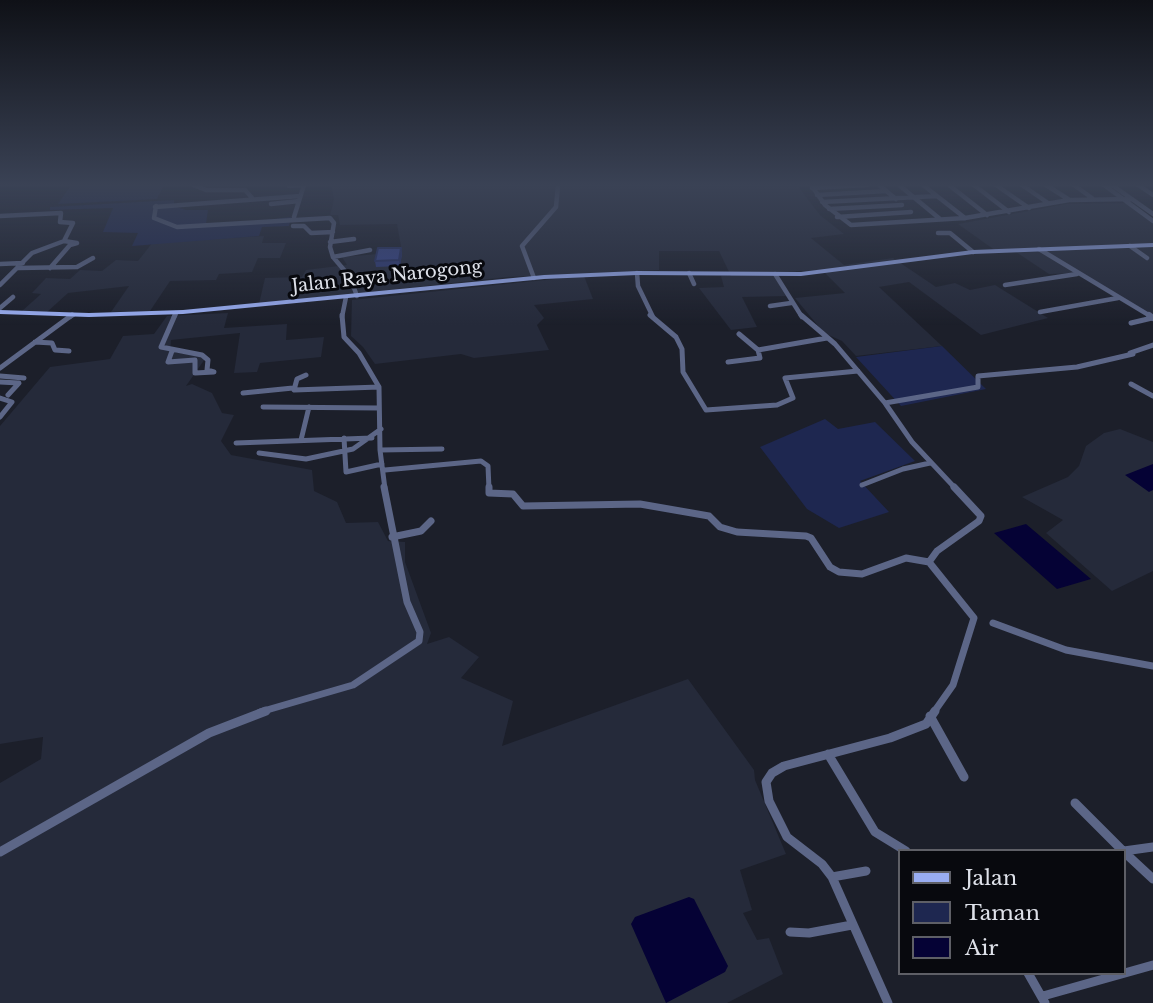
<!DOCTYPE html>
<style>
body{margin:0}
#map{position:relative;width:1153px;height:1003px;overflow:hidden;background:#1c1f2a;font-family:"Libre Baskerville",serif}
canvas{display:block}
.legend{position:absolute;left:898px;top:849px;width:228px;height:126px;box-sizing:border-box;background:#08090e;border:2px solid #5e5f66;margin:0;padding:9px 12px;list-style:none;font-size:21px;color:#dee1e9}
.legend li{display:flex;align-items:center;gap:14px;height:35px}
.legend b{width:35px;border:2px solid #5e5f66}
</style>
<div id="map">
<canvas width="1153" height="1003"></canvas>
<ul class="legend">
<li><b style="height:9px;background:#99adf2"></b>Jalan</li>
<li><b style="height:19px;background:#1e2750"></b>Taman</li>
<li><b style="height:19px;background:#050235"></b>Air</li>
</ul>
</div>
<script>
const context = document.querySelector('canvas').getContext('2d');
context.lineJoin = 'round';
function paint(path, color) { context.fillStyle = color; context.fill(path, 'evenodd'); }
const poly = rows => new Path2D(rows.map(r => 'M' + r).join(''));
function trace(path, color, width, dash) { context.strokeStyle = color; context.lineWidth = width; context.lineCap = dash ? 'butt' : 'round'; context.setLineDash(dash || []); context.stroke(path); }
function write(font, color, halo, rows, align = 'center') {
  context.font = font + ' "Libre Baskerville",serif'; context.lineWidth = 6; context.setLineDash([]); context.textBaseline = 'middle'; context.strokeStyle = halo; context.fillStyle = color; for (const [text, x, y, turn = 0] of rows) {
    context.save(); context.translate(x, y); context.rotate((+turn || 0) * Math.PI / 180); context.textAlign = isNaN(turn) ? turn : align; if (halo) context.strokeText(text, 0, 0); context.fillText(text, 0, 0); context.restore();
  }
}
paint(poly([
 [331,185,797,185,820,215,844,234,811,238,844,265,893,258,936,287,955,283,970,290,995,285,1048,318,981,335,909,282,879,287,942,346,856,356,842,341,824,333,795,298,845,293,822,270,777,272,786,296,742,297,757,327,731,330,699,288,724,287,721,276,731,276,719,251,659,251,659,270,507,277,259,304,265,278,302,277,306,270,347,265,342,257,402,252,397,224,340,225,338,215,330,215,334,200],
 [1127,203,1153,222,1153,316,1080,273,1049,274,1013,250,996,251,958,224,1066,204],
 [264,236,262,243,286,243,280,258,258,258,252,272,219,274,216,280,170,281,150,311,111,312,129,286,68,293,47,312,22,311,41,294,32,293,46,278,70,279,80,270,102,271,116,260,138,261,153,242],
 [584,276,593,299,534,305,544,318,537,325,549,350,474,358,461,354,375,364,363,347,351,336,352,300],
 [228,313,224,328,287,324,286,340,324,337,321,357,260,363,257,372,234,373,240,333,171,340,170,352,207,356,186,386,192,384,212,393,222,413,234,415,221,441,231,455,312,470,314,491,337,502,346,523,378,522,388,541,405,542,405,562,431,633,427,644,449,637,479,657,461,678,513,701,502,746,688,679,754,770,755,780,786,854,740,870,752,910,743,913,757,940,769,938,783,974,727,1003,0,1003,0,783,41,759,43,737,0,744,0,426,50,367,110,359,123,336,154,334,167,316],
 [1120,429,1153,442,1153,571,1112,591,1046,533,1063,520,1022,497,1068,477,1079,466,1086,446,1104,433]
]), '#252a3a');
paint(poly([
 [71,185,164,185,157,199,58,204],
 [174,200,174,206,186,210,208,210,206,224,224,225,291,217,289,226,262,227,259,236,132,246,138,233,103,232,113,208,50,210,50,207],
 [942,346,986,389,901,406,856,357],
 [825,419,838,429,875,422,915,461,860,481,889,512,839,528,807,509,760,447]
]), '#1e2750');
paint(poly([
 [1153,464,1153,490,1149,492,1125,475],
 [1026,524,1091,579,1057,589,994,533],
 [689,897,694,899,728,966,725,972,666,1003,631,924,635,917]
]), '#050235');
trace(poly([
 [193,185,206,190,245,190,253,199],
 [811,185,825,205,851,225,965,218,1069,200,1132,199],
 [879,185,896,199],
 [899,185,940,219],
 [923,185,965,218],
 [949,185,987,215],
 [974,185,1009,212],
 [996,185,1029,208],
 [1022,185,1048,203],
 [1046,185,1068,199],
 [1074,185,1092,198],
 [1104,185,1153,221],
 [1112,185,1153,214],
 [1138,185,1153,195],
 [289,186,303,185],
 [812,188,867,185],
 [817,195,886,191],
 [822,202,937,196],
 [271,204,299,201],
 [156,206,154,218,177,227,330,218,334,223,330,247,333,257,350,277,357,296],
 [155,207,300,196],
 [829,209,902,205],
 [0,216,61,213,60,222,73,223,64,241,32,253,0,285],
 [294,217,304,185],
 [837,217,911,212],
 [293,226,304,226,311,233,333,232],
 [938,233,950,233,973,252],
 [330,242,354,239],
 [1130,246,1147,258],
 [333,257,370,250],
 [0,264,23,263],
 [18,268,77,267,93,258],
 [50,268,70,245,77,243,64,241],
 [637,273,638,286,653,317],
 [689,273,694,284],
 [775,274,802,317],
 [1005,285,1077,274],
 [770,306,791,303],
 [0,308,13,297],
 [1040,312,1118,298],
 [70,317,73,315],
 [174,317,176,313],
 [342,317,346,297]
]), '#5c6687', 4.5);
trace(poly([
 [342,315,344,337,359,353,379,387,380,450,385,489],
 [650,315,676,337,682,349,683,372,706,410,777,405,793,398,785,378,858,371],
 [801,315,835,344,885,403,912,442,956,489],
 [1131,323,1152,318],
 [739,334,758,350,827,338],
 [35,342,52,343,55,350,69,351],
 [172,351,168,362,195,360,195,373,214,372,207,370,208,360,202,355,161,347,175,315],
 [1130,353,1153,345],
 [728,362,760,358,758,350],
 [0,368,72,315],
 [306,375,297,379,294,390,379,387],
 [0,376,24,378],
 [0,382,19,383,8,395],
 [1131,384,1153,396],
 [243,393,293,388],
 [0,398,12,402,0,417],
 [885,403,978,387,978,376,1077,367,1133,354],
 [263,407,379,408],
 [344,438,346,472,382,464],
 [301,440,309,407],
 [236,443,372,438],
 [380,450,442,449],
 [259,453,306,459,353,449,381,429],
 [385,470,481,461,488,466,489,489],
 [862,485,903,469,930,463]
]), '#5c6687', 5);
trace(poly([
 [489,487,489,493,513,494,523,506,640,504,709,516,720,527,737,532,806,536,811,538,830,567,839,572,862,574,906,558,929,562],
 [392,537,421,531,431,521],
 [993,623,1066,650,1153,666],
 [260,712,353,685,419,641,420,632,407,602,384,487],
 [934,712,953,685,974,618,929,562,937,551,979,521,981,516,954,487]
]), '#5c6687', 7);
trace(poly([
 [930,716,964,777],
 [828,754,875,832,906,851],
 [1075,803,1123,851],
 [1123,851,1153,879],
 [1124,851,1153,847],
 [0,852,209,733,266,711],
 [832,877,866,871],
 [790,932,809,933,852,925],
 [1028,973,1045,1003],
 [1043,996,1153,965],
 [888,1003,832,877,822,864,787,837,769,801,766,782,772,773,784,766,890,738,926,724,935,711]
]), '#5c6687', 9);
trace(poly([
 [1039,249,1152,317],
 [534,278,522,246,556,207,558,185]
]), '#5c6687', 4.5);
trace(poly([
 [1149,315,1153,318]
]), '#5c6687', 6);
paint(poly([
 [1153,243,1153,247,973,254,801,276,637,275,544,279,183,314,89,317,0,314,0,310,89,313,183,310,544,275,637,271,801,272,973,250,1153,243]
]), '#99adf2');
paint(poly([
 [401,248,402,254,400,266,376,267,375,261]
]), '#2f3b79');
paint(poly([
 [401,248,402,254,400,266,399,260]
]), '#263063');
const building = poly([
 [378,248,401,248,399,260,375,261,378,248]
]);
paint(building, '#37458d');
trace(building, '#263063', 2);
const sky = context.createLinearGradient(0, 0, 0, 325);
sky.addColorStop(0, '#0f1117');
sky.addColorStop(0.57, '#3a4255');
sky.addColorStop(1, '#3a425500');
context.fillStyle = sky;
context.fillRect(0, 0, 1153, 325);
write('18px', '#dee1e9', '#08090e', [
 ["Jalan Raya Narogong",387,277,-6]
]);
</script>
